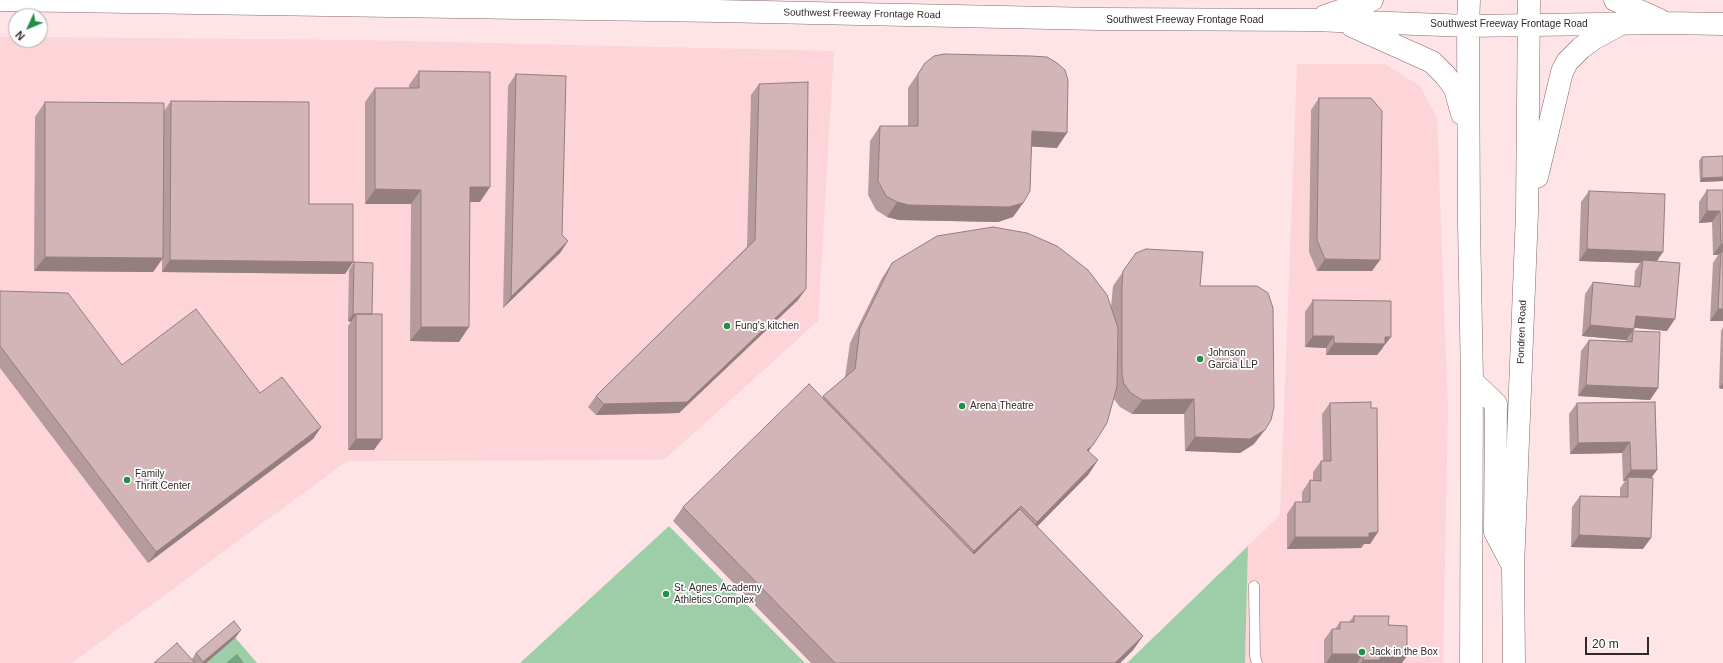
<!DOCTYPE html>
<style>
body{margin:0}
#map{position:relative;width:1723px;height:663px;overflow:hidden;background:#fee4e6;font-family:Helvetica,sans-serif}
canvas{display:block}
.north{position:absolute;left:8px;top:8px;width:40px;height:40px;box-sizing:border-box;background:#fff;border:1px solid #ada9a9;border-radius:50%;rotate:226deg;font-size:11px;font-weight:700;line-height:16px;text-align:center;color:#332728}
.north::after{content:'';display:block;margin:auto;width:14px;height:18px;background:#228f47;clip-path:polygon(50% 0,100% 100%,50% 72%,0 100%)}
.scale{position:absolute;left:1585px;top:637px;width:64px;height:18px;box-sizing:border-box;border:2px solid #332728;border-top:0;padding-left:5px;font-size:12px;line-height:14px;white-space:nowrap;color:#332728;-webkit-text-stroke:3px #fff;paint-order:stroke}
</style>
<div id="map">
<canvas width="1723" height="663"></canvas>
<div class="north">N</div>
<div class="scale">20 m</div>
</div>
<script>
const context = document.querySelector('canvas').getContext('2d');
context.lineJoin = 'round';
function paint(path, color) { context.fillStyle = color; context.fill(path, 'evenodd'); }
const poly = rows => new Path2D(rows.map(r => 'M' + r).join(''));
function trace(path, color, width, dash) { context.strokeStyle = color; context.lineWidth = width; context.lineCap = dash ? 'butt' : 'round'; context.setLineDash(dash || []); context.stroke(path); }
function write(font, color, halo, rows, align = 'center') {
  context.font = font + ' Helvetica,sans-serif'; context.lineWidth = 3.5; context.setLineDash([]); context.textBaseline = 'middle'; context.strokeStyle = halo; context.fillStyle = color; for (const [text, x, y, turn = 0] of rows) {
    context.save(); context.translate(x, y); context.rotate((+turn || 0) * Math.PI / 180); context.textAlign = isNaN(turn) ? turn : align; if (halo) context.strokeText(text, 0, 0); context.fillText(text, 0, 0); context.restore();
  }
}
paint(poly([
 [0,37,16,37,16,40,40,40,40,37,358,40,834,51,818,321,664,460,347,461,72,663,0,663],
 [1297,64,1385,64,1420,86,1437,118,1448,410,1443,663,1245,663,1248,546,1280,515]
]), '#fdd4d8');
paint(poly([
 [669,526,805,663,520,663],
 [1248,546,1245,663,1127,663],
 [228,629,257,663,192,663,190,661]
]), '#9ecea7');
paint(poly([
 [237,654,244,663,226,663]
]), '#73a67d');
const lane = poly([
 [1254,586,1255,656,1257,663]
]);
const secondary = poly([
 [0,0,716,11,1098,19,1313,20,1468,26,1666,23,1723,24],
 [1469,0,1468,26,1469,224,1472,381,1471,663],
 [1615,0,1660,20],
 [1325,16,1372,0],
 [1352,26,1432,62,1446,76,1455,89,1462,114],
 [1537,177,1562,72,1567,62,1581,48,1595,38,1619,25],
 [1472,381,1496,404,1495,532,1513,566],
 [1514,663,1513,567,1527,212,1529,0]
]);
trace(lane, '#84696b', 11);
trace(secondary, '#84696b', 23);
trace(lane, '#fff', 10);
trace(secondary, '#fff', 22);
paint(poly([
 [925,63,1057,148,1031,146,1023,203,1013,217,998,222,899,220,887,217,876,210,868,195,870,141,880,126,908,126,908,88],
 [419,71,480,202,470,202,459,342,410,341,411,204,365,204,365,102,375,88,409,88,409,85],
 [516,74,562,235,568,241,560,253,503,308,508,86],
 [759,84,798,300,679,413,596,415,588,407,596,396,747,247,751,95],
 [1319,98,1372,271,1317,271,1309,252,1311,110],
 [171,101,309,204,353,262,345,274,162,272,162,259,153,272,34,271,35,117,45,102,164,111],
 [1723,156,1723,181,1700,182,1699,161,1702,157],
 [1707,190,1723,190,1723,321,1710,321,1713,263,1718,255,1713,255,1712,222,1699,223,1699,202],
 [1589,191,1657,261,1667,331,1635,328,1633,331,1658,388,1650,400,1578,396,1581,351,1589,340,1626,341,1626,340,1582,336,1585,294,1593,282,1634,286,1635,271,1640,263,1579,261,1581,202],
 [1136,253,1200,286,1254,444,1240,453,1185,451,1184,414,1132,414,1120,407,1114,399,1088,452,1098,460,1088,475,1037,526,1143,636,1133,650,1120,663,811,663,673,521,683,507,822,398,845,377,850,343,882,278,892,263,1111,307,1113,286],
 [354,262,372,314,374,450,348,450,348,326,351,322,348,321,349,270],
 [0,291,122,365,260,393,321,427,313,439,148,563,0,368],
 [1313,300,1383,349,1382,349,1377,355,1326,355,1326,348,1305,347,1305,312],
 [1723,327,1723,389,1719,388,1721,331],
 [1655,402,1657,470,1651,478,1643,549,1571,547,1572,507,1580,496,1620,497,1620,488,1625,481,1623,481,1622,453,1570,454,1569,414,1577,403],
 [1330,403,1378,532,1370,544,1364,544,1361,548,1287,549,1287,514,1295,502,1302,502,1302,492,1310,480,1313,480,1313,472,1321,461,1323,461,1322,414],
 [1354,616,1388,625,1402,663,1324,663,1324,640,1332,629,1335,629,1340,622,1349,622],
 [241,630,235,638,206,663,154,663,192,659,196,653]
]), '#b59b9d');
paint(poly([
 [1032,131,1067,133,1057,148,1021,146],
 [1723,177,1723,181,1700,182,1702,178],
 [470,187,490,187,480,202,460,202],
 [375,189,421,190,411,204,365,204],
 [897,202,1023,203,1013,217,998,222,899,220,887,217],
 [1707,211,1720,211,1712,222,1699,223],
 [568,241,560,253,503,308,511,297],
 [1721,244,1723,244,1723,255,1721,252,1718,255,1713,255],
 [1587,249,1663,252,1655,264,1643,260,1640,263,1579,261],
 [45,257,163,258,153,272,34,271],
 [1325,259,1380,260,1372,271,1317,271],
 [170,260,353,262,345,274,162,272],
 [806,289,798,300,679,413,596,415,604,404],
 [1718,309,1723,309,1723,321,1710,321],
 [353,314,372,314,356,314,351,322,348,321],
 [1636,316,1675,319,1667,331,1628,327],
 [1590,325,1634,329,1626,340,1582,336],
 [421,327,469,327,459,342,410,341],
 [1313,336,1334,336,1326,348,1305,347],
 [1385,337,1391,337,1377,355,1326,355,1334,343],
 [1723,383,1723,389,1719,388],
 [1586,385,1658,388,1650,400,1578,396],
 [1194,399,1184,414,1132,414,1142,400],
 [321,427,313,439,148,563,156,552],
 [1265,430,1254,444,1240,453,1185,451,1195,437],
 [356,439,382,439,374,450,348,450],
 [1630,442,1622,453,1570,454,1578,443],
 [1093,445,1083,459,1087,450],
 [1098,460,1088,475,1027,537,1037,522],
 [1631,470,1657,470,1649,481,1628,477,1625,481,1623,481],
 [1021,506,1011,520,964,565,974,551],
 [1378,532,1370,544,1364,544,1361,548,1287,549,1295,537],
 [1579,535,1651,538,1643,549,1571,547],
 [241,630,235,638,206,663,202,663],
 [1143,636,1133,650,1120,663,1115,663],
 [1332,654,1363,654,1357,663,1326,663],
 [1380,656,1407,656,1402,663,1361,663,1363,660]
]), '#947e80');
const building = poly([
 [944,54,1031,56,1047,57,1057,63,1065,70,1068,80,1067,133,1032,131,1030,191,1023,203,1009,207,909,205,897,202,886,196,878,181,880,126,918,126,918,74,925,63,934,56,944,54],
 [419,71,490,72,490,187,470,187,469,327,421,327,421,190,375,189,375,88,419,88,419,71],
 [516,74,566,76,562,235,568,241,511,297,516,74],
 [808,82,806,289,687,402,604,404,596,396,755,240,759,84,808,82],
 [1319,98,1371,98,1382,111,1380,260,1325,259,1317,240,1319,98],
 [171,101,309,102,309,204,353,204,353,262,170,260,171,101],
 [45,102,164,103,163,258,45,257,45,102],
 [1723,156,1723,177,1702,178,1702,157,1723,156],
 [1707,190,1723,190,1723,244,1721,244,1720,211,1707,211,1707,190],
 [1589,191,1665,194,1663,252,1587,249,1589,191],
 [993,227,1027,233,1057,246,1088,270,1107,295,1118,328,1117,386,1107,423,1093,445,1087,450,1098,460,1037,522,1021,506,974,551,823,396,855,369,860,328,892,263,937,236,993,227],
 [1146,249,1203,252,1200,286,1257,286,1268,293,1273,308,1274,407,1271,420,1265,430,1250,439,1195,437,1194,399,1142,400,1131,393,1124,384,1122,374,1122,287,1123,271,1136,253,1146,249],
 [1721,252,1723,252,1723,309,1718,309,1721,252],
 [1643,260,1680,263,1675,319,1636,316,1634,329,1590,325,1593,282,1640,287,1643,260],
 [354,262,373,263,372,314,353,314,354,262],
 [0,291,68,293,122,365,196,309,260,393,282,377,321,427,156,552,0,346,0,291],
 [1313,300,1391,301,1391,337,1385,337,1385,344,1334,343,1334,336,1313,336,1313,300],
 [356,314,382,314,382,439,356,439,356,314],
 [1633,331,1660,332,1658,388,1586,385,1589,340,1632,342,1633,331],
 [809,384,974,554,1020,509,1143,636,1115,663,835,663,683,507,809,384],
 [1371,402,1371,408,1377,408,1378,532,1369,533,1369,537,1295,537,1295,502,1310,502,1310,480,1321,481,1321,461,1331,461,1330,403,1371,402],
 [1655,402,1657,470,1631,470,1630,442,1578,443,1577,403,1655,402],
 [1628,477,1653,478,1651,538,1579,535,1580,496,1628,497,1628,477],
 [1354,616,1389,616,1388,625,1407,626,1407,656,1380,656,1380,660,1363,660,1363,654,1332,654,1332,629,1340,629,1340,622,1354,622,1354,616],
 [234,621,241,630,203,662,196,653,234,621],
 [177,643,195,663,154,663,177,643]
]);
paint(building, '#d3b4b7');
trace(building, '#947e80', 1);
for (const [x, y, r, color] of [
 [727,326,4,"#228f47"],
 [1200,359,4,"#228f47"],
 [962,406,4,"#228f47"],
 [127,480,4,"#228f47"],
 [666,594,4,"#228f47"],
 [1362,652,4,"#228f47"]
]) { const dot = new Path2D(); dot.arc(x, y, r, 0, 2 * Math.PI); context.fillStyle = color; context.fill(dot); trace(dot, '#fff', 1.5); }
write('10px', '#332728', '#fff', [
 ["Southwest Freeway Frontage Road",862,14,1],
 ["Southwest Freeway Frontage Road",1185,20],
 ["Southwest Freeway Frontage Road",1509,24],
 ["Fondren Road",1522,332,-88]
]);
write('10px', '#332728', '#fff', [
 ["Fung's kitchen",735,326],
 ["Johnson",1208,353],
 ["Garcia LLP",1208,365],
 ["Arena Theatre",970,406],
 ["Family",135,474],
 ["Thrift Center",135,486],
 ["St. Agnes Academy",674,588],
 ["Athletics Complex",674,600],
 ["Jack in the Box",1370,652]
], 'left');
</script>
